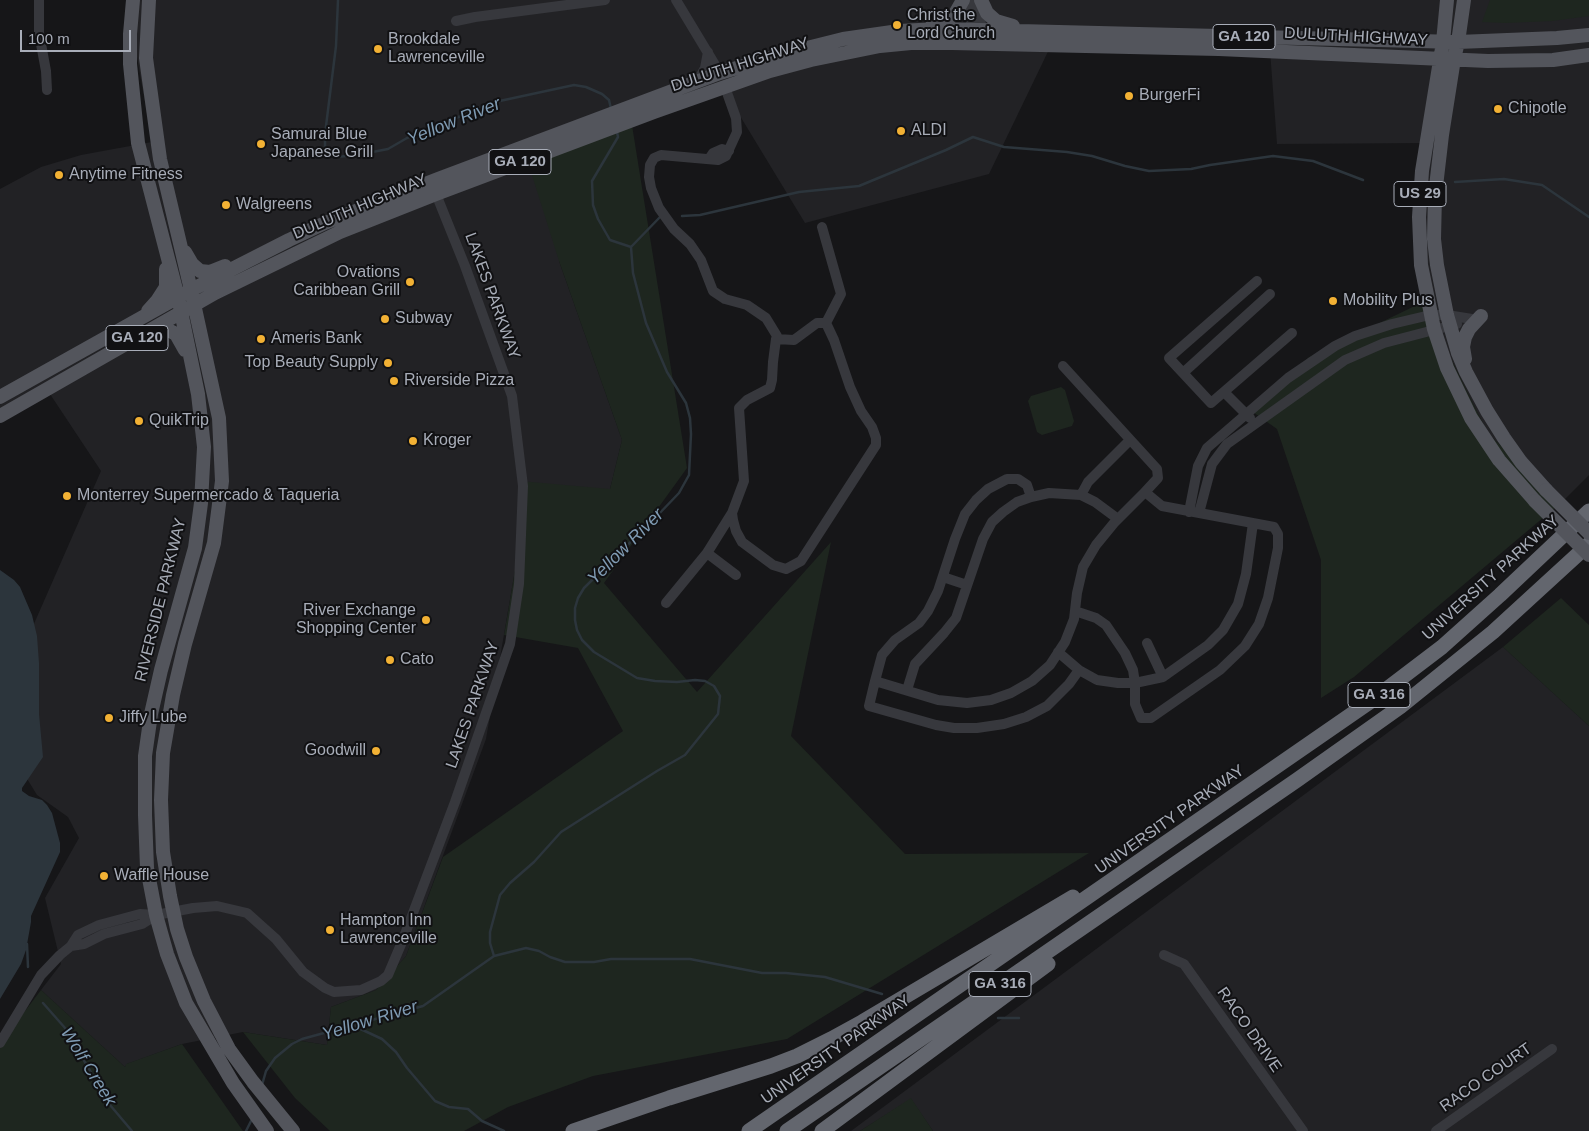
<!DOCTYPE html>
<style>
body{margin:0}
#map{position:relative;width:1589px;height:1131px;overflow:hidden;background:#161618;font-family:Arial,sans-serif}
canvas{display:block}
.scale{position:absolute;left:20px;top:30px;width:111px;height:22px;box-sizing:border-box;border:2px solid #a8adb8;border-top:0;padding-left:6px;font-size:15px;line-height:18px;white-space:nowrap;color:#a8adb8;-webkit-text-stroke:4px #111113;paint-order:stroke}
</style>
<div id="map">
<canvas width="1589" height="1131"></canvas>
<div class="scale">100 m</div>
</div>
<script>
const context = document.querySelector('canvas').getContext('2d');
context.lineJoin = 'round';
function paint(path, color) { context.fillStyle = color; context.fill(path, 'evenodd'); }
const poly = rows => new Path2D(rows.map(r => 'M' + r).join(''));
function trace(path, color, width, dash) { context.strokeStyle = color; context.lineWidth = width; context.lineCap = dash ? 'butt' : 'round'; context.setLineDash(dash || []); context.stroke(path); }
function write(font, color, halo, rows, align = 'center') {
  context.font = font + ' Arial,sans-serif'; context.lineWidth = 4; context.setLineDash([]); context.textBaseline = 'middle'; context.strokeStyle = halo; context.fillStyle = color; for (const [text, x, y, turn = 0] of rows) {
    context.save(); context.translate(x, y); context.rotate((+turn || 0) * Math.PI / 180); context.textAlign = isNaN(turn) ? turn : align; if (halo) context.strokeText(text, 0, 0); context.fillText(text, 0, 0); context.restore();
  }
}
paint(poly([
 [138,0,1589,0,1589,475,1563,501,1488,434,1423,302,1427,143,1277,144,1269,37,1056,35,989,174,805,223,720,83,631,119,559,261,622,440,610,489,524,518,486,739,406,956,376,990,331,1007,327,1045,243,1032,182,1044,127,1064,125,1067,41,990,61,964,45,898,79,838,68,817,37,795,18,764,26,642,101,471,50,394,0,415,0,189,41,167,81,155,152,142,131,23],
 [1503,647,1589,726,1589,1131,933,1131,911,1099,860,1131,851,1131]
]), '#222225');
paint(poly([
 [1490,0,1589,0,1589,16,1552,21,1506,23,1482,22],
 [631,119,687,468,604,583,697,692,831,542,791,736,905,854,1089,853,787,1039,593,1076,508,1107,464,1131,330,1131,295,1098,243,1032,327,1045,331,1007,376,990,406,956,443,857,623,731,578,648,504,635,524,518,520,481,610,489,622,440,559,261,526,156],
 [1423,302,1488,434,1563,501,1354,677,1321,698,1321,560,1277,429,1250,410,1309,357],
 [1061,387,1065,390,1074,421,1072,426,1042,435,1037,432,1028,401,1031,396],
 [1561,598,1589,625,1589,726,1503,647],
 [41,990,125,1067,126,1064,182,1044,243,1131,0,1131,0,1044],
 [911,1098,933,1131,860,1131]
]), '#1e261f');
paint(poly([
 [0,570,14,580,20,587,32,615,37,636,39,663,39,714,43,757,22,788,22,791,29,796,42,800,47,805,52,813,60,843,60,852,31,916,31,922,26,950,21,964,0,999]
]), '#2c353c');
trace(poly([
 [338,0,336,46,325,134,325,147,329,155,336,157,357,155,388,149,407,138,495,102,574,85,586,87,602,94,609,100,611,109],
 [617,132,618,137,592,181,593,205,598,219,610,240,631,247],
 [1455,182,1504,179,1542,185,1589,217],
 [682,216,700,215,799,192,859,186,946,150,973,137,1004,147,1067,152,1092,156,1125,166,1149,171,1191,169,1210,165,1273,156,1313,161,1363,180],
 [631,247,661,216],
 [27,944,28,967],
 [494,956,490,943,490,932,500,895,510,883,534,862,561,832,657,771,685,755,718,714,720,696,714,686,705,681,695,680,677,682,655,681,637,678,594,652,582,640,577,630,575,620,575,608,578,598,584,588,656,517,679,493,689,475,691,434,690,418,686,403,667,372,646,323,633,273,631,247],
 [43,1003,65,1028,110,1105,132,1131],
 [998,1018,1019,1018],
 [352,1025,382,1039,396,1052,407,1068,435,1101,449,1107,468,1109,482,1121,504,1131],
 [262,1085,266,1071,275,1058,292,1044,302,1039,423,1006,494,956,526,948,539,951,550,957,565,962,594,962,611,959,690,959,762,973,786,973,825,977,882,994],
 [246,1131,252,1119]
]), '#2c353c', 2.5);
trace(poly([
 [39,0,39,33,46,71,47,90],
 [676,0,720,73],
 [969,0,972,36],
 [979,2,982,37],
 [456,21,475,17,605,0],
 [697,82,705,68,708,52],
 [725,87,736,118,737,132,726,156,718,160,661,155,654,158,650,165,649,177,651,188,659,208,674,229,690,244,701,260,713,291,725,299,747,305,766,318,777,336,776,339],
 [709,159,713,153,722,149,729,151],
 [822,227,841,294,826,323],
 [1257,281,1169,358,1211,403,1292,333],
 [817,323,826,323,834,340,850,387,861,411,872,427,876,438,876,445,801,561,786,569,773,565,742,542,736,531,733,520,732,513,744,481,739,408,747,400,770,388,772,380,773,362,776,339,794,340,817,323],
 [1063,366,1157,469,1158,478,1145,492],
 [1183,373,1270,294],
 [1224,392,1250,418],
 [1081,495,1088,482,1130,440],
 [1189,512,1198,466,1207,448,1288,378,1335,346,1355,336,1392,324,1430,315,1447,315,1472,319],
 [1199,513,1212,464,1227,444,1345,360,1384,343,1457,324],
 [1118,519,1095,502,1081,495,1049,493,1031,497,1027,485,1018,479,1007,479,988,489,976,500,965,514,955,539,938,591,928,611,919,623,895,640,882,655,875,681,938,700,967,703,991,700,1011,693,1032,681,1050,665,1065,642,1074,619,1077,593,1083,567,1096,545,1114,523,1145,492,1162,506,1274,527,1278,534,1278,548,1268,598,1259,624,1245,646,1220,670,1151,718,1141,718,1135,704,1135,683,1163,677,1208,645,1223,630,1238,604,1246,574,1253,523],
 [707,553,736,575],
 [943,577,967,585],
 [666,603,707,553,732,513],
 [1075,611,1096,618,1106,625,1125,653,1133,670,1135,683,1118,683,1097,680,1079,670],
 [1147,643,1163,677],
 [875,681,869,706,936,725,954,728,977,728,1004,724,1026,717,1047,706,1069,684,1079,670,1058,652],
 [907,690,915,664,944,633,956,618,983,539,992,522,1003,512,1017,502,1031,497],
 [71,946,84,944,104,934,142,924,156,915],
 [1164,955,1184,964,1303,1131],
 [0,1043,41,975,60,955,71,946,78,935,99,925,140,914,156,915,193,908,217,906,247,913,276,939,303,972,325,988,334,992,361,990,381,981,388,975,402,942,455,802,510,644,519,584,523,486,512,396,465,266,436,194],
 [1436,1131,1552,1049]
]), '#37383d', 10);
trace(poly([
 [133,0,130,34,130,64,138,143,178,297,198,394,204,447,201,503,195,548,161,670,151,714,145,756,145,815,147,868,156,915,167,954,186,1003,233,1083,267,1131],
 [149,0,146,58,160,159,191,290,219,418,222,481,214,543,185,644,173,695,163,753,161,800,163,852,170,896,177,929,186,957,204,1001,229,1049,253,1082,293,1131],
 [981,0,987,13,996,21,1013,26],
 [1447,0,1443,42,1422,171,1419,217,1421,265,1434,329,1447,368,1471,418,1499,460,1535,501],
 [1464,0,1458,42,1454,59,1442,135,1435,195,1434,239,1437,265,1447,315,1458,353,1466,372,1487,411,1504,438,1521,462,1546,490],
 [931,27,943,22,955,14,963,0],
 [185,252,192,264,200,271,210,272,225,266],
 [148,311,157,301,166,287,166,269],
 [153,335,161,331,168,330,176,334,185,350],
 [1465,359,1463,347,1465,337,1469,329,1481,316],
 [0,397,191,290,289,240,325,223,438,179,720,73,787,53,843,39,899,31,939,29,1458,42,1557,38,1589,35],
 [0,416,215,293,340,232,436,194,654,112,770,71,811,60,880,46,911,43,952,43,1219,49,1488,61,1553,60,1589,55]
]), '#53555c', 14);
trace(poly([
 [573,1131,669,1098,771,1066,797,1056,831,1039,862,1022,1073,897],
 [749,1131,1371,701,1442,647,1500,595,1589,511],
 [787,1131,1297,780,1400,707,1493,632,1589,544],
 [822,1131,1048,964]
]), '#63666e', 15);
trace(poly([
 [1546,490,1589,533],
 [1535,501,1589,555]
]), '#53555c', 14);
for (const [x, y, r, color] of [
 [897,25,5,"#f2b134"],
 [378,49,5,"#f2b134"],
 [1129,96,5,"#f2b134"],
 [1498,109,5,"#f2b134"],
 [901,131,5,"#f2b134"],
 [261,144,5,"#f2b134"],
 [59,175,5,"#f2b134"],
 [226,205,5,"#f2b134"],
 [410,282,5,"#f2b134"],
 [1333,301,5,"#f2b134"],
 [385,319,5,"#f2b134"],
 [261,339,5,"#f2b134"],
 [388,363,5,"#f2b134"],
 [394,381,5,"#f2b134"],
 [139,421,5,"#f2b134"],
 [413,441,5,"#f2b134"],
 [67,496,5,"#f2b134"],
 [426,620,5,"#f2b134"],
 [390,660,5,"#f2b134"],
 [109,718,5,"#f2b134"],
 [376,751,5,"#f2b134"],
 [104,876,5,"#f2b134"],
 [330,930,5,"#f2b134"]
]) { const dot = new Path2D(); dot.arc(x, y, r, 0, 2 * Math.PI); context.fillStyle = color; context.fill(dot); trace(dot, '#111113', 2); }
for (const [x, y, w] of [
 [1244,37,62],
 [520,162,62],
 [1420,194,52],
 [137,338,62],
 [1379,695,62],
 [1000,984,62]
]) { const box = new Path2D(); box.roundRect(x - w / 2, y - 12.5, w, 25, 4); context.fillStyle = '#111113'; context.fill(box); trace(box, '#a8adb8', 1); }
write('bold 15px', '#a8adb8', null, [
 ["GA 120",1244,37],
 ["GA 120",520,162],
 ["US 29",1420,194],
 ["GA 120",137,338],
 ["GA 316",1379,695],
 ["GA 316",1000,984]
]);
write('16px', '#a8adb8', '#111113', [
 ["Christ the",907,16],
 ["Lord Church",907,34],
 ["Brookdale",388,40],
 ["Lawrenceville",388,58],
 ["BurgerFi",1139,96],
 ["Chipotle",1508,109],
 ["ALDI",911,131],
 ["Samurai Blue",271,135],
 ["Japanese Grill",271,153],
 ["Anytime Fitness",69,175],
 ["Walgreens",236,205],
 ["Ovations",400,273,"right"],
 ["Caribbean Grill",400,291,"right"],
 ["Mobility Plus",1343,301],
 ["Subway",395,319],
 ["Ameris Bank",271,339],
 ["Top Beauty Supply",378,363,"right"],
 ["Riverside Pizza",404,381],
 ["QuikTrip",149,421],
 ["Kroger",423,441],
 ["Monterrey Supermercado & Taqueria",77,496],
 ["River Exchange",416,611,"right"],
 ["Shopping Center",416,629,"right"],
 ["Cato",400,660],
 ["Jiffy Lube",119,718],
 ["Goodwill",366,751,"right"],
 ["Waffle House",114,876],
 ["Hampton Inn",340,921],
 ["Lawrenceville",340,939]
], 'left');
write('16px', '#a8adb8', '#111113', [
 ["DULUTH HIGHWAY",1356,37,3],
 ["DULUTH HIGHWAY",740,65,-18],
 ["DULUTH HIGHWAY",360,207,-23],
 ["LAKES PARKWAY",492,296,70],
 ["UNIVERSITY PARKWAY",1491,578,-42],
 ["RIVERSIDE PARKWAY",161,600,-76],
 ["LAKES PARKWAY",473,705,-71],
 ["UNIVERSITY PARKWAY",1170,820,-35],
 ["RACO DRIVE",1249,1030,55],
 ["UNIVERSITY PARKWAY",836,1050,-35],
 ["RACO COURT",1486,1078,-35]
]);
write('italic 18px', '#7f9bb3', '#111113', [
 ["Yellow River",454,122,-22],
 ["Yellow River",626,547,-45],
 ["Yellow River",370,1021,-17],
 ["Wolf Creek",88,1067,58]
]);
</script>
